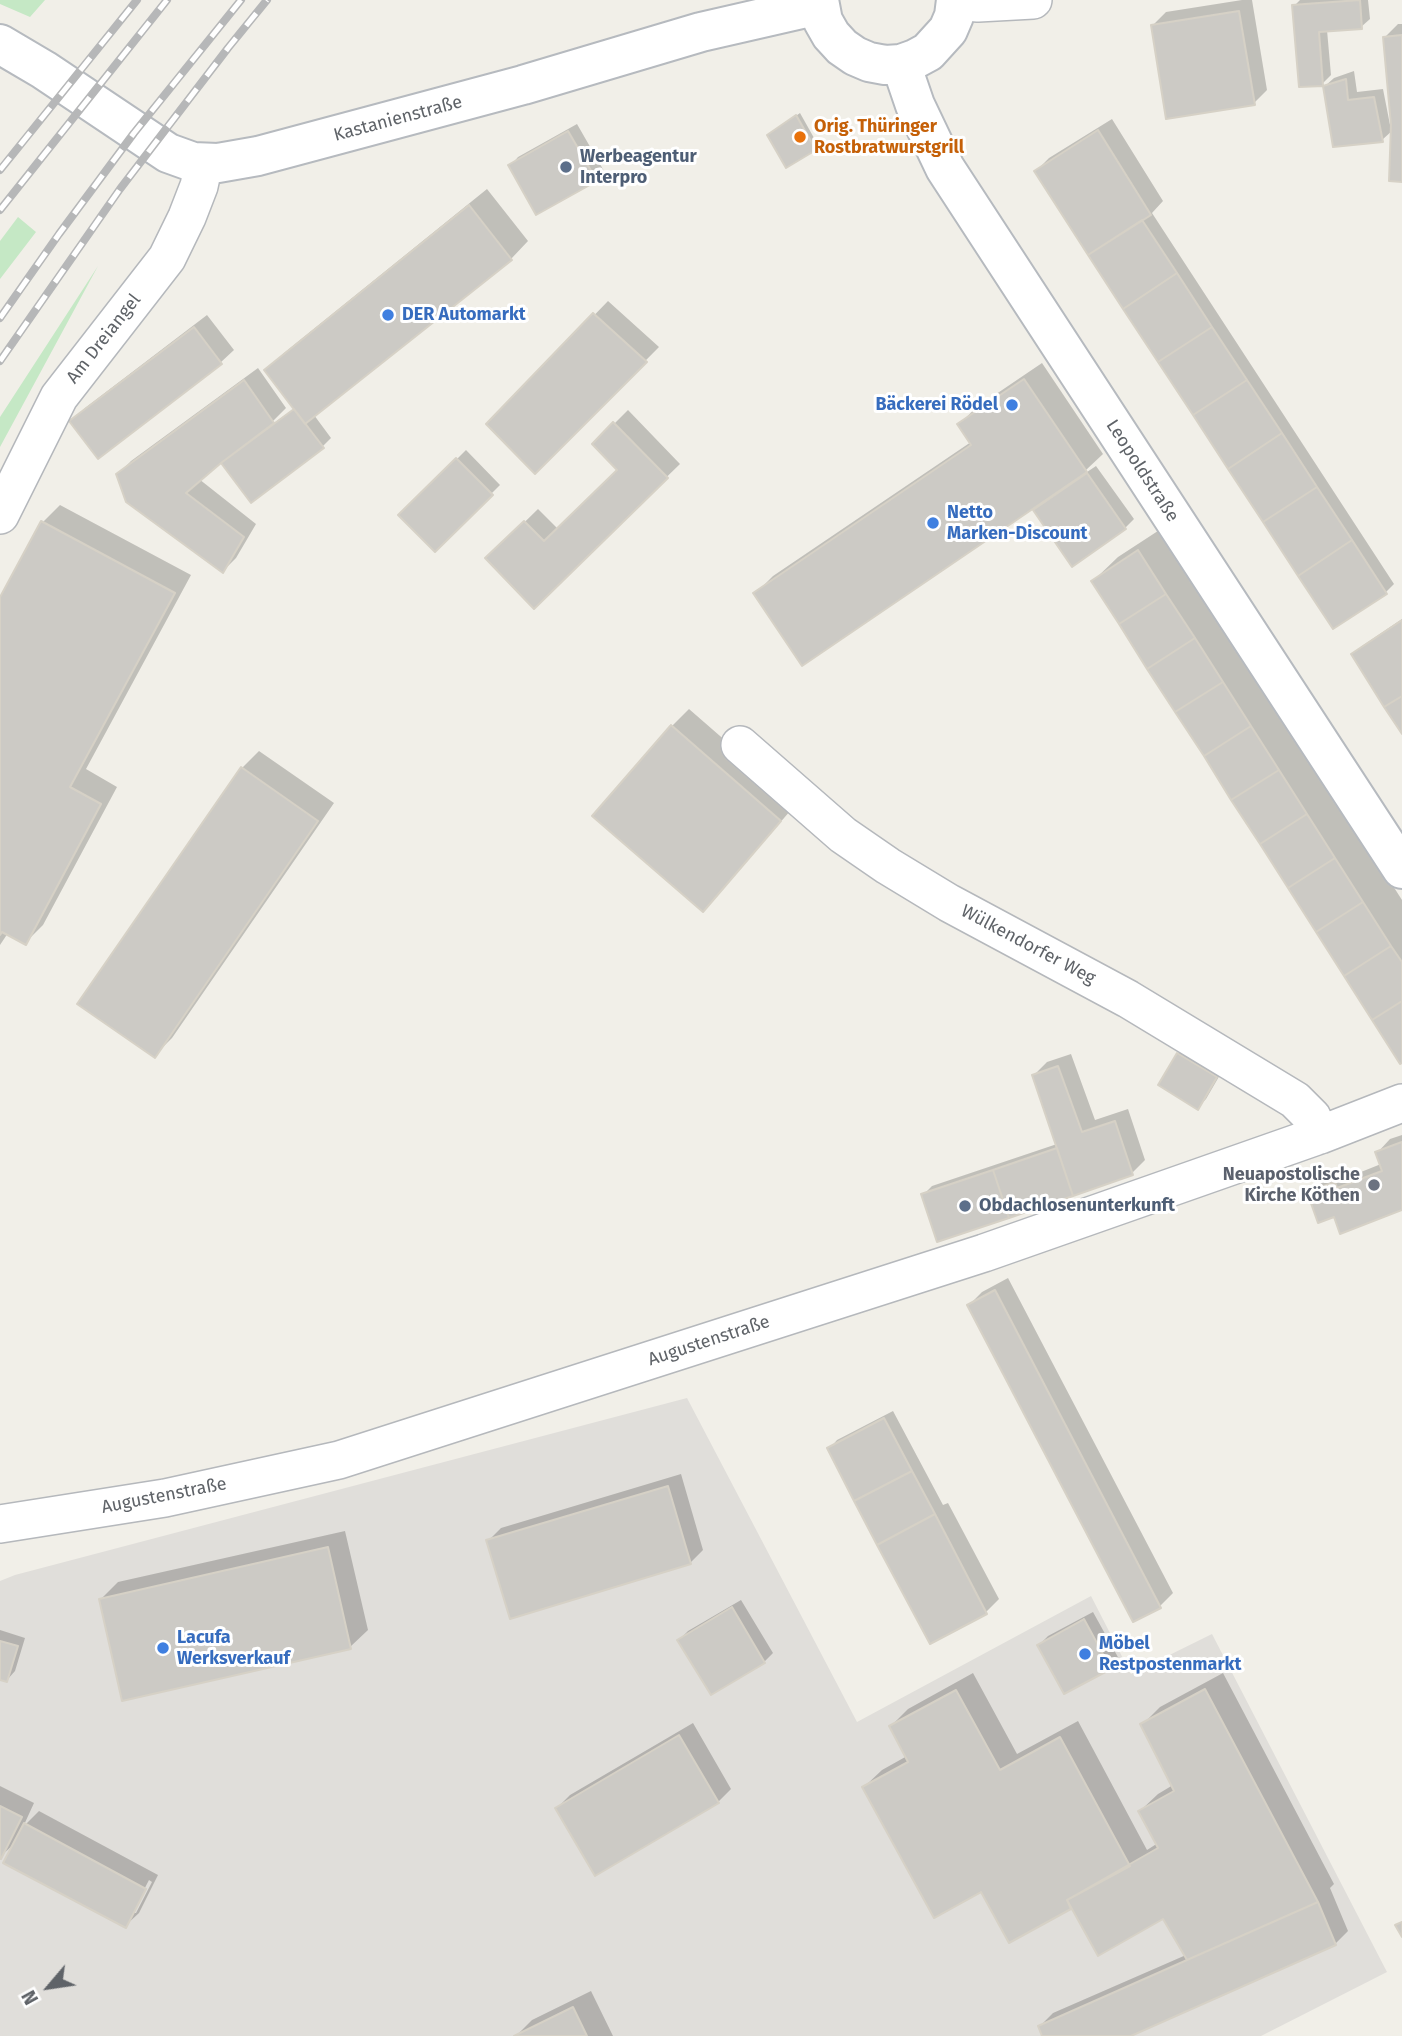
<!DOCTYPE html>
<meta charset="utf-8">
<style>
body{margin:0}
#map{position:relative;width:1402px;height:2036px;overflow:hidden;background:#f1efe8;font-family:"Fira Sans",sans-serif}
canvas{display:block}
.north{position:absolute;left:14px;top:1952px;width:70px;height:70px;-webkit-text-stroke:5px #fff;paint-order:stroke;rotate:241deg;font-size:19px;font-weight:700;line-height:28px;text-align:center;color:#5f6368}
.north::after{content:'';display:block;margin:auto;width:24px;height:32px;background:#5f6368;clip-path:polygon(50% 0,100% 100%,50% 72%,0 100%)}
</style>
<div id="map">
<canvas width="1402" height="2036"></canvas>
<div class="north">N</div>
</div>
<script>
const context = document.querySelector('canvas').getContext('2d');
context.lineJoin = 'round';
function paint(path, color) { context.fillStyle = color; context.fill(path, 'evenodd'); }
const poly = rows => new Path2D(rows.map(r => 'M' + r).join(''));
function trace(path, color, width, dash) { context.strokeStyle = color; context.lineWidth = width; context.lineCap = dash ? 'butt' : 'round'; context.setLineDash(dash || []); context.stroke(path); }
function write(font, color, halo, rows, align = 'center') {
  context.font = font + ' "Fira Sans",sans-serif'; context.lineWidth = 6; context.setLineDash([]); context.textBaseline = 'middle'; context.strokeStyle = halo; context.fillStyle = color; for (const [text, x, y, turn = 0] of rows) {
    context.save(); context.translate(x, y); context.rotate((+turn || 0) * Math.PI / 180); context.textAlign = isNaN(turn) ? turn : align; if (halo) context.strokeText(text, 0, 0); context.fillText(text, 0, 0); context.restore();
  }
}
paint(poly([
 [687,1398,857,1722,1091,1596,1131,1674,1212,1634,1387,1972,1261,2036,0,2036,0,1581,15,1575]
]), '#e0deda');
paint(poly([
 [0,0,45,0,30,17,0,4],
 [18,217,36,232,0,279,0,241],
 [98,266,0,447,0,417]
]), '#c5e8c5');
paint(poly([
 [1242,0,1252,0,1267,90,1254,103,1152,26,1166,12],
 [1300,0,1368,0,1370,19,1361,27,1327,30,1331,75,1322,84,1294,6],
 [1398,24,1402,24,1402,180,1393,130,1382,140,1325,86,1334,78,1354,71,1357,92,1383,89,1391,130,1393,129,1385,37],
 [800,113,818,145,815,148,769,135],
 [1112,119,1163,201,1152,213,1394,584,1386,592,1036,171,1049,158],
 [577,124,604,171,596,180,510,166,518,157],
 [487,189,528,241,511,259,314,415,331,438,323,446,251,500,221,460,199,479,256,524,236,558,223,571,118,474,131,461,258,368,286,408,273,421,274,423,295,408,266,370,284,353],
 [608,301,659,347,535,472,489,424],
 [207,315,234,350,220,363,72,421,85,408],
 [1042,363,1103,454,1086,470,1087,472,1096,466,1134,519,1125,528,1036,510,1046,500,1044,499,756,593,773,576,971,442,959,424,977,407],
 [628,410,680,464,534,606,488,558,538,509,558,529,619,470,594,444],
 [466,450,500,485,435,550,401,515],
 [60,505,191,575,86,769,117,787,43,925,25,943,8,933,0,945,0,601,43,522],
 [1164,527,1402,900,1402,1061,1093,581,1118,557],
 [1402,619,1402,731,1353,655,1362,646],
 [689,709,797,803,720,892,672,726],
 [259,751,334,803,172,1038,155,1055,242,768],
 [1187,1046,1224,1068,1206,1099,1197,1108,1178,1054],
 [1071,1054,1095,1120,1128,1109,1145,1160,1132,1173,923,1195,932,1186,1057,1144,1034,1075,1047,1062],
 [1402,1135,1402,1208,1335,1214,1309,1193,1322,1180,1348,1170,1351,1176,1381,1164,1377,1153,1390,1139],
 [1008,1278,1173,1593,1160,1606,969,1305,982,1292],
 [893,1411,943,1505,948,1503,999,1599,986,1612,930,1641,829,1449,837,1440],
 [681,1474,703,1550,690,1563,488,1541,501,1528],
 [345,1531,368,1630,350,1647,100,1600,118,1582],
 [741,1600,773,1653,764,1662,679,1640,688,1631],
 [1093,1612,1119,1659,1110,1667,1065,1692,1039,1645,1048,1636],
 [0,1630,25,1638,15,1671,7,1680,0,1678],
 [973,1673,1017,1754,1078,1721,1147,1850,1158,1843,1140,1811,1158,1794,1173,1785,1142,1725,1160,1707,1223,1673,1334,1884,1330,1888,1348,1931,1335,1944,1127,2036,1044,2036,1040,2026,1053,2013,1186,1955,1164,1917,1072,1907,1009,1941,982,1890,864,1787,882,1770,907,1756,891,1726,908,1709],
 [693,1723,731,1789,718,1802,557,1808,570,1795],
 [0,1786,34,1803,23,1827,39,1811,158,1875,139,1913,125,1926,15,1843,0,1857],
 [149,1880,152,1882,136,1913,132,1913],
 [591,1991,613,2036,516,2036,532,2020]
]), '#0003');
const building = poly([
 [1360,0,1362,29,1319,32,1323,86,1299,87,1292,5,1360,0],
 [1239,11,1255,105,1166,119,1151,25,1239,11],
 [1402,35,1402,182,1389,181,1391,125,1383,37,1402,35],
 [1346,79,1348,100,1374,97,1383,142,1333,147,1323,86,1346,79],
 [796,115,816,150,786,168,767,135,796,115],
 [1098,130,1151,215,1088,255,1034,171,1098,130],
 [568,131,597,181,536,215,508,165,568,131],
 [469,205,512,260,305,424,264,370,469,205],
 [1142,220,1177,273,1123,309,1088,255,1142,220],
 [1177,273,1212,327,1158,362,1123,309,1177,273],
 [593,313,647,362,535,474,486,424,593,313],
 [194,327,222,364,98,459,69,421,194,327],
 [1212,327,1247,380,1193,415,1158,362,1212,327],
 [1024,379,1087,472,802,666,753,593,971,445,957,424,1024,379],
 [244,380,274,423,221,463,186,493,244,537,223,573,126,502,116,474,244,380],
 [1247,380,1282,433,1228,469,1193,415,1247,380],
 [294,409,324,448,251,503,221,463,294,409],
 [613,422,668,478,534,609,485,558,524,521,544,541,617,470,592,444,613,422],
 [1282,433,1317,487,1263,522,1228,469,1282,433],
 [456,458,493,495,435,552,398,515,456,458],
 [1087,473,1126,529,1072,567,1033,510,1087,473],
 [1317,487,1352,540,1298,576,1263,522,1317,487],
 [41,521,175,593,70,787,101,804,26,945,2,932,0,935,0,597,41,521],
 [1352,540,1387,594,1333,629,1298,576,1352,540],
 [1138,550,1166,594,1119,624,1091,581,1138,550],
 [1166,594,1195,638,1147,669,1119,624,1166,594],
 [1402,620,1402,696,1384,707,1351,654,1402,620],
 [1195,638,1223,682,1175,712,1147,669,1195,638],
 [1223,682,1251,726,1204,756,1175,712,1223,682],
 [1402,696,1402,734,1384,707,1402,696],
 [671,725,781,821,703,912,592,816,671,725],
 [1251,726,1279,770,1231,800,1204,756,1251,726],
 [241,767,318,821,155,1058,77,1004,241,767],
 [1279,770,1307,814,1260,844,1231,800,1279,770],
 [1307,814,1335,858,1288,888,1260,844,1307,814],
 [1335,858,1363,902,1316,932,1288,888,1335,858],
 [1363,902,1391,946,1344,976,1316,932,1363,902],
 [1391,946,1402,962,1402,1001,1372,1020,1344,976,1391,946],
 [1402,1001,1402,1063,1400,1064,1372,1020,1402,1001],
 [1177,1053,1217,1077,1198,1110,1158,1085,1177,1053],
 [1058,1066,1082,1132,1115,1121,1133,1175,1073,1196,1032,1075,1058,1066],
 [1402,1142,1402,1210,1340,1234,1334,1217,1318,1223,1307,1192,1335,1182,1337,1188,1382,1171,1375,1152,1402,1142],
 [1057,1148,1073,1196,1009,1218,993,1170,1057,1148],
 [993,1170,1009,1218,937,1242,921,1194,993,1170],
 [995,1290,1161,1608,1133,1622,967,1305,995,1290],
 [884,1418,912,1471,854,1501,827,1448,884,1418],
 [912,1471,935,1514,877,1545,854,1501,912,1471],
 [668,1486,691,1564,510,1619,486,1540,668,1486],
 [935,1514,987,1614,930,1644,877,1545,935,1514],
 [328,1547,351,1649,122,1701,99,1599,328,1547],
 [732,1607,765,1663,711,1695,677,1640,732,1607],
 [1084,1619,1111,1669,1064,1694,1037,1645,1084,1619],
 [0,1641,18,1646,7,1682,0,1680,0,1641],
 [1205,1689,1318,1902,1187,1960,1163,1919,1098,1956,1067,1900,1158,1848,1138,1811,1174,1791,1140,1724,1205,1689],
 [956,1690,1000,1770,1060,1737,1130,1866,1067,1900,1071,1909,1009,1943,981,1892,934,1918,862,1787,908,1762,889,1726,956,1690],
 [679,1735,719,1803,595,1876,555,1808,679,1735],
 [0,1806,22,1817,1,1859,0,1859,0,1806],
 [24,1823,146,1889,126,1928,3,1863,24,1823],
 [1318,1902,1336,1945,1131,2036,1042,2036,1038,2026,1318,1902],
 [1402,1922,1402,1937,1395,1925,1402,1922],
 [573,2007,587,2036,514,2036,573,2007]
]);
paint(building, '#cccac5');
trace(building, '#d6d1c6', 2);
const minor = poly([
 [956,1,978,3,1033,0],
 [0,515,59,397,167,258,187,217,199,186,204,163],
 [740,745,843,835,888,866,949,903,1128,999,1295,1100,1312,1117,1320,1135],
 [0,1524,165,1498,339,1460,984,1253,1320,1135,1402,1103]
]);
const secondary = poly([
 [819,0,823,21,831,35,842,47,855,56,869,62,885,65,901,64,915,59,928,52,948,30,954,16,956,0],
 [0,44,44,70,168,153,193,162,218,163,258,156,523,85,701,32,819,5],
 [901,64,915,105,945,168,1402,869]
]);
trace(minor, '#b5b8bc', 40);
trace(secondary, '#b6babf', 42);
trace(minor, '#fff', 37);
trace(secondary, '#fff', 38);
const rail = poly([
 [0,170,137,0],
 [0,210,167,0],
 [0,318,59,234,134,133,241,0],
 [0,361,120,189,228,48,267,0]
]);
trace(rail, '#b6b7b8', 8);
trace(rail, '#fff', 5, [16]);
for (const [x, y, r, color] of [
 [800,137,7,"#e8710a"],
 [566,167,7,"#5c6f8a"],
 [388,315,7,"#3f7fe0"],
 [1012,405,7,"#3f7fe0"],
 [933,523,7,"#3f7fe0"],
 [1374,1185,7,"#6b7280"],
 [965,1206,7,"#5c6f8a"],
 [163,1648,7,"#3f7fe0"],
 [1085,1654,7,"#3f7fe0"]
]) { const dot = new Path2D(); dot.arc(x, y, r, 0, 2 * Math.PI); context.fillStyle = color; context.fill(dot); trace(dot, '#fff', 2.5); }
write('18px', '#5f6368', '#fff', [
 ["Kastanienstraße",398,119,-15],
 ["Am Dreiangel",104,339,-52],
 ["Leopoldstraße",1142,471,57],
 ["Wülkendorfer Weg",1028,945,28],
 ["Augustenstraße",709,1341,-18],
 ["Augustenstraße",164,1496,-11]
]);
write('bold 18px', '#c56008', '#fff', [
 ["Orig. Thüringer",814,127],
 ["Rostbratwurstgrill",814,148]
], 'left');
write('bold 18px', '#4e5e75', '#fff', [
 ["Werbeagentur",580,157],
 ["Interpro",580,178],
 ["Obdachlosenunterkunft",979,1206]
], 'left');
write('bold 18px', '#366cbe', '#fff', [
 ["DER Automarkt",402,315],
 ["Bäckerei Rödel",998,405,"right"],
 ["Netto",947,513],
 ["Marken-Discount",947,534],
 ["Lacufa",177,1638],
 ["Werksverkauf",177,1659],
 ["Möbel",1099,1644],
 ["Restpostenmarkt",1099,1665]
], 'left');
write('bold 18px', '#5b616d', '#fff', [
 ["Neuapostolische",1360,1175],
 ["Kirche Köthen",1360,1196]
], 'right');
</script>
